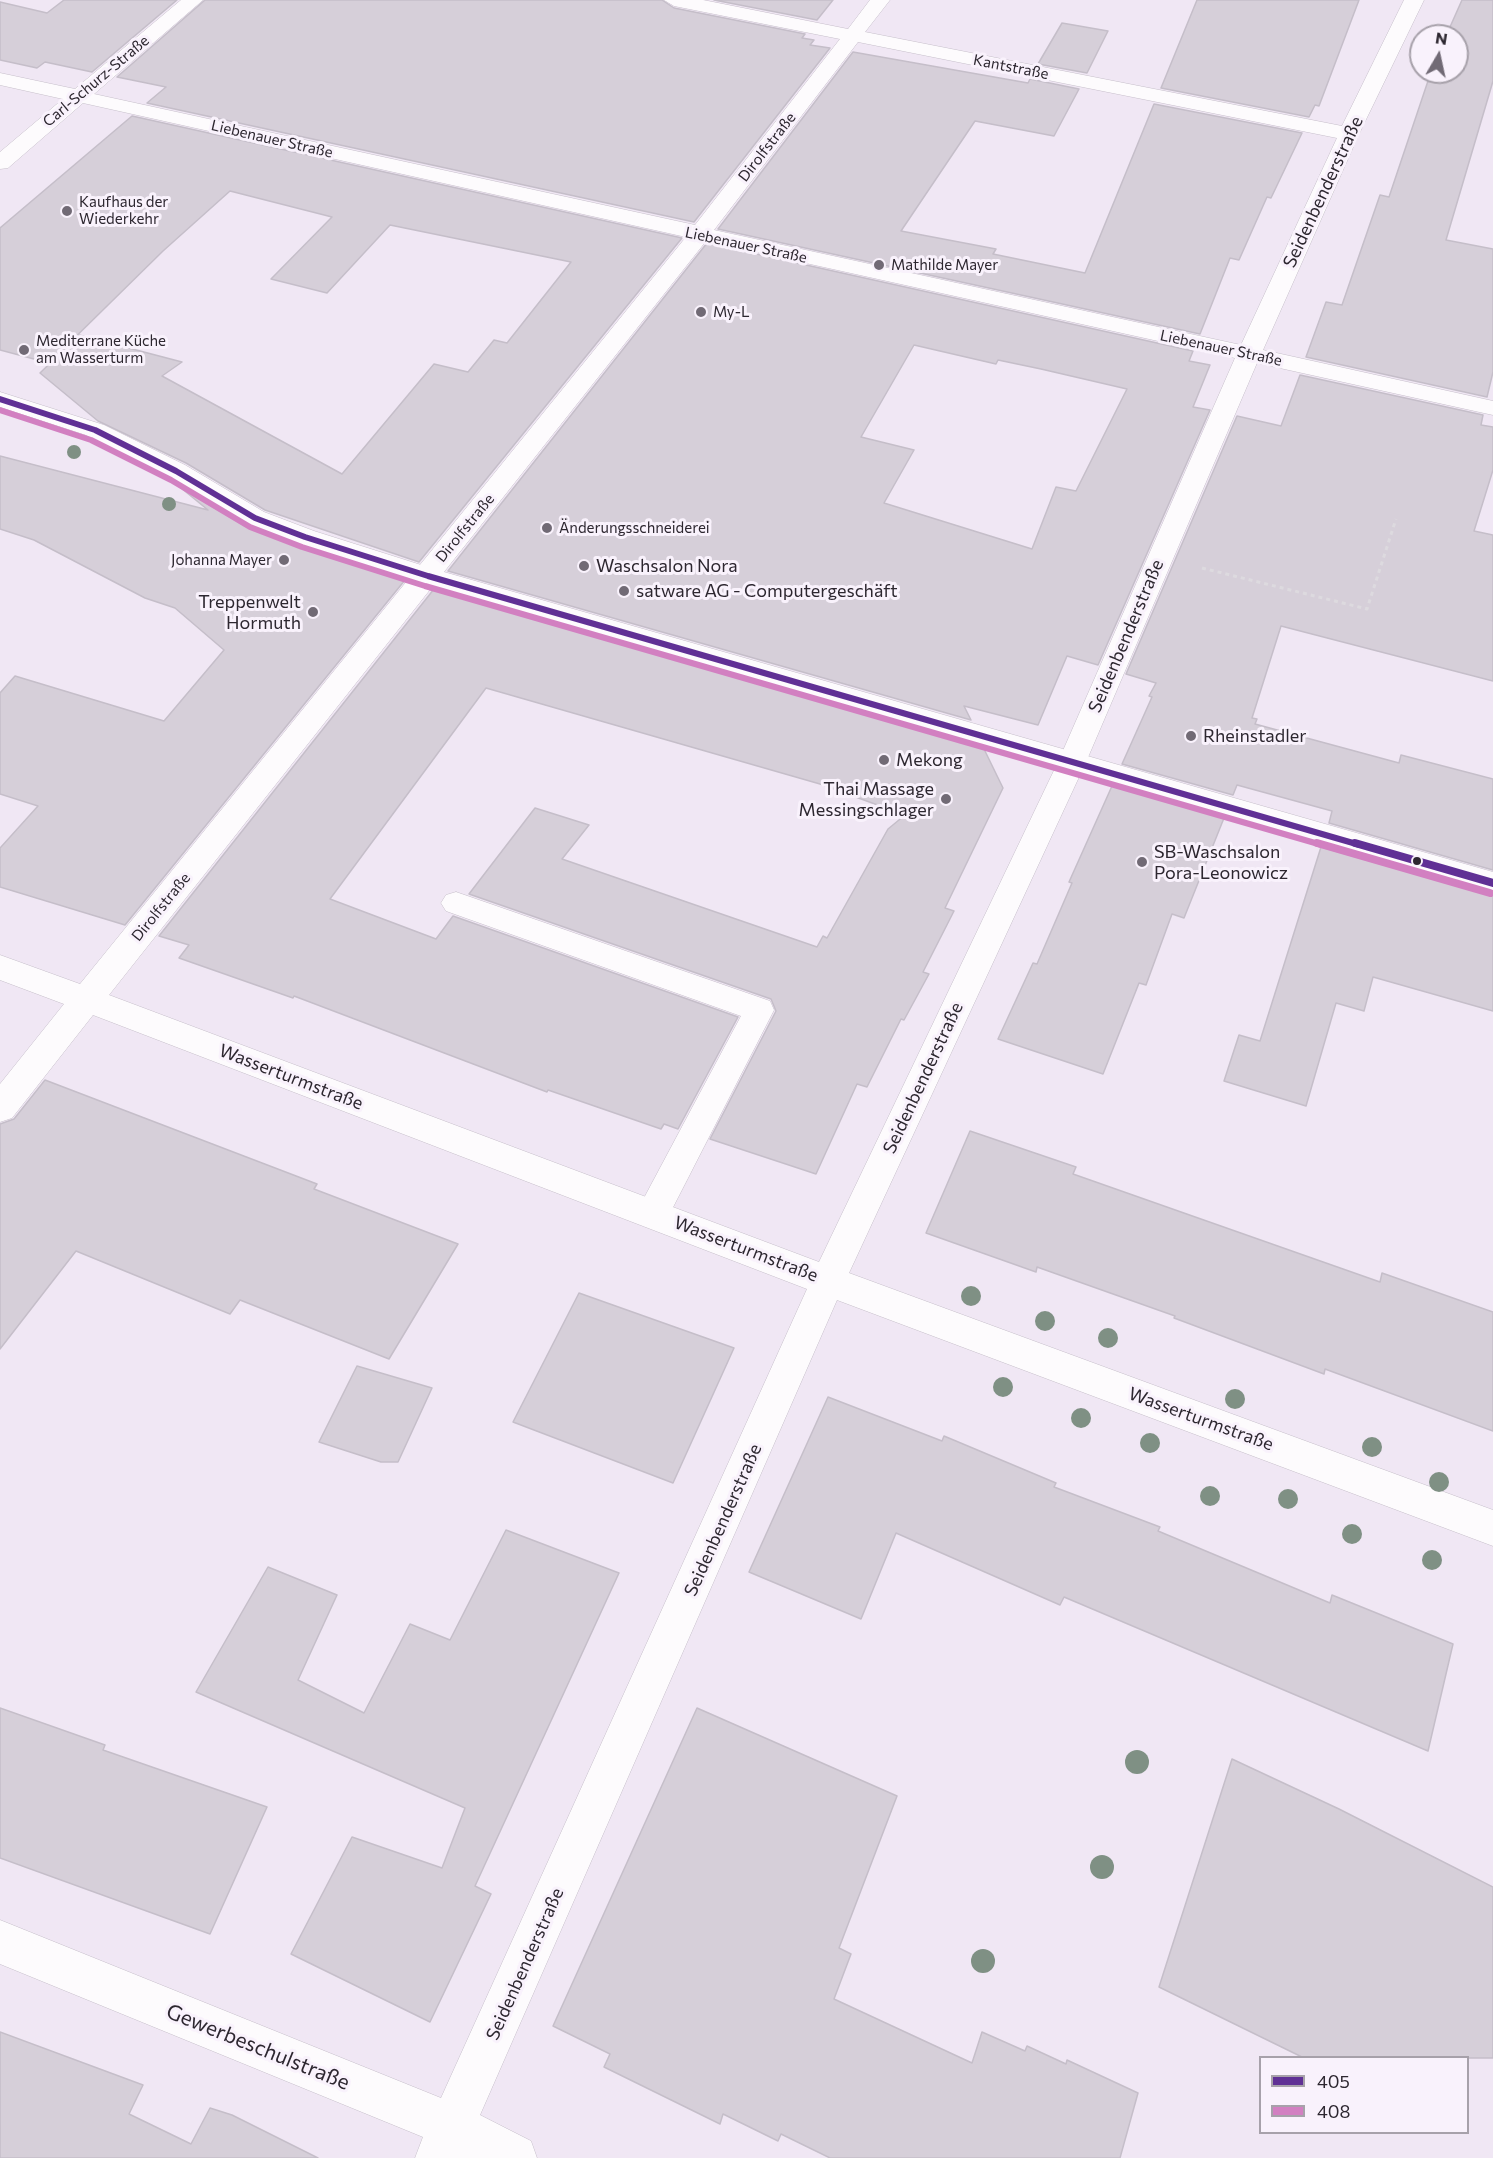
<!DOCTYPE html>
<meta charset="utf-8">
<style>
body{margin:0}
#map{position:relative;width:1493px;height:2158px;overflow:hidden;background:#f0e7f4;font-family:Commissioner,sans-serif}
canvas{display:block}
.legend{position:absolute;left:1259px;top:2056px;width:210px;height:78px;box-sizing:border-box;background:#f9f2fc;border:2px solid #a7a1aa;margin:0;padding:8px 10px;list-style:none;font-size:18px;color:#2d2730}
.legend li{display:flex;align-items:center;gap:12px;height:30px}
.legend b{width:30px;border:2px solid #a7a1aa}
.north{position:absolute;left:1409px;top:24px;width:60px;height:60px;box-sizing:border-box;background:#f9f2fc;border:2px solid #a7a1aa;border-radius:50%;rotate:9deg;font-size:16px;font-weight:700;line-height:24px;text-align:center;color:#2d2730}
.north::after{content:'';display:block;margin:auto;width:21px;height:27px;background:#716a75;clip-path:polygon(50% 0,100% 100%,50% 72%,0 100%)}
</style>
<div id="map">
<canvas width="1493" height="2158"></canvas>
<ul class="legend">
<li><b style="height:8px;background:#603095"></b>405</li>
<li><b style="height:8px;background:#d280c1"></b>408</li>
</ul>
<div class="north">N</div>
</div>
<script>
const context = document.querySelector('canvas').getContext('2d');
context.lineJoin = 'round';
function paint(path, color) { context.fillStyle = color; context.fill(path, 'evenodd'); }
const poly = rows => new Path2D(rows.map(r => 'M' + r).join(''));
function trace(path, color, width, dash) { context.strokeStyle = color; context.lineWidth = width; context.lineCap = dash ? 'butt' : 'round'; context.setLineDash(dash || []); context.stroke(path); }
function write(font, color, halo, rows, align = 'center') {
  context.font = font + ' Commissioner,sans-serif'; context.lineWidth = 6; context.setLineDash([]); context.textBaseline = 'middle'; context.strokeStyle = halo; context.fillStyle = color; for (const [text, x, y, turn = 0] of rows) {
    context.save(); context.translate(x, y); context.rotate((+turn || 0) * Math.PI / 180); context.textAlign = isNaN(turn) ? turn : align; if (halo) context.strokeText(text, 0, 0); context.fillText(text, 0, 0); context.restore();
  }
}
const building = poly([
 [64,0,177,0,92,72,45,62,37,68,0,60,0,2,47,13,64,0],
 [205,0,662,0,674,8,805,34,802,38,814,40,810,45,830,48,694,222,147,103,166,87,117,77,205,0],
 [714,0,833,0,817,20,714,0],
 [1197,0,1359,0,1319,106,1315,105,1309,117,1161,88,1197,0],
 [1462,0,1493,0,1493,81,1446,240,1493,249,1493,372,1487,397,1306,357,1326,302,1342,305,1380,195,1389,197,1431,72,1457,72,1457,36,1446,36,1462,0],
 [1062,23,1108,31,1087,73,1038,64,1062,23],
 [853,52,1028,83,1030,79,1079,89,1054,136,975,121,901,231,996,249,993,254,1085,273,1154,104,1302,133,1271,198,1267,197,1239,260,1230,258,1200,334,718,229,853,52],
 [132,116,682,238,419,562,265,510,186,463,98,421,40,373,79,335,182,362,162,376,342,474,434,364,468,372,494,340,507,343,571,262,390,225,327,293,271,279,332,217,230,191,163,251,49,363,0,350,0,228,132,116],
 [707,243,1193,351,1189,361,1210,365,1193,407,1210,410,1098,665,1067,656,1038,725,964,706,971,720,448,571,707,243],
 [914,345,996,364,998,360,1041,369,1127,389,1076,491,1056,487,1032,549,884,503,914,450,861,437,914,345],
 [1300,375,1483,415,1481,425,1493,427,1493,470,1474,531,1493,535,1493,681,1281,626,1252,718,1257,719,1255,724,1399,763,1401,755,1493,779,1493,870,1329,823,1332,811,1237,785,1233,795,1122,764,1152,697,1149,696,1156,683,1126,674,1237,416,1281,426,1300,375],
 [0,456,208,510,181,488,245,526,405,580,125,925,0,887,0,848,38,806,0,794,0,693,15,676,164,721,224,650,175,608,145,598,34,540,0,529,0,456],
 [434,589,984,749,1003,788,945,908,954,911,923,972,929,974,904,1020,901,1019,867,1087,857,1084,816,1174,710,1139,776,1011,771,999,469,894,535,808,589,825,562,859,817,947,823,936,827,938,888,829,905,815,820,784,486,688,330,899,436,939,453,916,738,1017,678,1129,664,1124,661,1129,548,1090,547,1092,294,996,293,998,179,958,189,945,159,936,434,589],
 [1112,786,1224,818,1184,918,1172,914,1146,985,1139,983,1103,1074,998,1039,1033,963,1037,964,1072,883,1069,882,1112,786],
 [1321,847,1493,896,1493,1011,1373,977,1364,1011,1336,1003,1306,1106,1224,1081,1239,1035,1260,1041,1321,847],
 [45,1080,317,1184,314,1189,458,1244,389,1359,240,1300,230,1314,76,1251,0,1349,0,1124,14,1119,45,1080],
 [970,1131,1076,1167,1073,1174,1380,1282,1382,1273,1493,1312,1493,1431,1325,1369,1324,1374,1174,1318,1175,1316,1037,1267,1036,1272,926,1233,970,1131],
 [579,1293,734,1348,673,1483,513,1422,579,1293],
 [357,1366,432,1388,398,1462,381,1462,319,1442,357,1366],
 [828,1397,942,1441,944,1436,1056,1483,1054,1487,1160,1527,1158,1531,1330,1603,1332,1595,1453,1644,1428,1751,1064,1597,1060,1605,896,1533,861,1619,749,1572,828,1397],
 [506,1530,619,1573,475,1886,491,1894,430,2022,291,1954,352,1837,442,1868,465,1808,196,1692,268,1567,337,1595,298,1680,364,1713,410,1624,450,1640,506,1530],
 [0,1708,105,1745,103,1750,267,1807,210,1934,0,1858,0,1708],
 [697,1708,897,1796,839,1948,851,1954,834,1999,972,2063,982,2032,1025,2051,1027,2046,1066,2064,1067,2060,1138,2093,1120,2158,830,2158,781,2134,778,2141,723,2114,720,2124,604,2067,610,2054,553,2026,697,1708],
 [1232,1759,1339,1809,1493,1887,1493,2058,1304,2058,1159,1987,1232,1759],
 [0,2032,143,2085,129,2114,191,2144,210,2108,232,2115,318,2158,0,2158,0,2032]
]);
paint(building, '#d6cfd9');
trace(building, '#c5bec9', 1.5);
const lane = poly([
 [456,892,770,1001,774,1010,665,1223,653,1227,641,1223,636,1213,741,1016,446,911,441,903,446,895,456,892]
]);
const street = poly([
 [181,0,203,0,94,94,695,225,840,39,674,6,664,0,703,0,848,29,870,0,890,0,865,32,1342,126,1404,0,1424,0,1359,134,1263,350,1493,401,1493,415,1257,363,1086,762,849,1273,1493,1510,1493,1546,837,1300,480,2115,531,2141,537,2158,415,2158,423,2137,0,1964,0,1920,441,2098,807,1289,93,1015,12,1118,0,1122,0,1084,64,1004,0,980,0,955,80,984,686,237,83,103,8,168,0,169,0,152,63,99,0,85,0,73,75,89,181,0],
 [858,42,1337,138,1241,345,714,230,858,42],
 [706,241,1235,358,1058,762,819,1262,109,995,706,241]
]);
const secondary = poly([
 [0,392,104,425,185,465,264,512,314,531,437,570,1493,872,1493,894,419,582,296,543,246,524,167,477,86,435,0,407,0,392]
]);
trace(lane, '#c6bfca', 1);
trace(street, '#c6bfca', 1);
trace(secondary, '#c6bfca', 1);
trace(poly([
 [1202,568,1367,609,1396,519]
]), '#dddadf', 3, [4, 4]);
paint(lane, '#fdfbfd');
paint(street, '#fdfbfd');
paint(secondary, '#fdfbfd');
trace(poly([
 [0,399,95,430,176,471,255,518,305,537,428,576,1360,845]
]), '#603095', 6);
trace(poly([
 [1355,843,1493,883]
]), '#603095', 8);
trace(poly([
 [0,410,91,440,171,480,250,527,302,547,425,586,1322,845]
]), '#d280c1', 6);
trace(poly([
 [1317,843,1490,893]
]), '#d280c1', 8);
context.fillStyle = '#7f9084';
for (const [x, y, r] of [
 [74,452,7],
 [169,504,7],
 [971,1296,10],
 [1045,1321,10],
 [1108,1338,10],
 [1003,1387,10],
 [1235,1399,10],
 [1081,1418,10],
 [1150,1443,10],
 [1372,1447,10],
 [1439,1482,10],
 [1210,1496,10],
 [1288,1499,10],
 [1352,1534,10],
 [1432,1560,10],
 [1137,1762,12],
 [1102,1867,12],
 [983,1961,12]
]) { context.beginPath(); context.arc(x, y, r, 0, 2 * Math.PI); context.fill(); }
for (const [x, y, r, color] of [
 [67,211,6,"#716a75"],
 [879,265,6,"#716a75"],
 [701,312,6,"#716a75"],
 [24,350,6,"#716a75"],
 [547,528,6,"#716a75"],
 [284,560,6,"#716a75"],
 [584,566,6,"#716a75"],
 [624,591,6,"#716a75"],
 [313,612,6,"#716a75"],
 [1191,736,6,"#716a75"],
 [884,760,6,"#716a75"],
 [946,799,6,"#716a75"],
 [1417,861,5,"#2d2730"],
 [1142,862,6,"#716a75"]
]) { const dot = new Path2D(); dot.arc(x, y, r, 0, 2 * Math.PI); context.fillStyle = color; context.fill(dot); trace(dot, '#f9f2fc', 2); }
write('15px', '#2d2730', '#f9f2fc', [
 ["Kantstraße",1011,67,11],
 ["Carl-Schurz-Straße",96,81,-40],
 ["Liebenauer Straße",272,139,13],
 ["Dirolfstraße",767,147,-52],
 ["Liebenauer Straße",746,245,12],
 ["Liebenauer Straße",1221,348,12],
 ["Dirolfstraße",465,528,-51],
 ["Dirolfstraße",161,907,-51]
]);
write('15px', '#2d2730', '#f9f2fc', [
 ["Kaufhaus der",79,202],
 ["Wiederkehr",79,219],
 ["Mathilde Mayer",891,265],
 ["My-L",713,312],
 ["Mediterrane Küche",36,341],
 ["am Wasserturm",36,358],
 ["Änderungsschneiderei",559,528],
 ["Johanna Mayer",272,560,"right"]
], 'left');
write('18px', '#2d2730', '#f9f2fc', [
 ["Seidenbenderstraße",1323,192,-65],
 ["Seidenbenderstraße",1126,636,-67],
 ["Wasserturmstraße",291,1077,21],
 ["Seidenbenderstraße",923,1078,-65],
 ["Wasserturmstraße",746,1249,21],
 ["Wasserturmstraße",1201,1419,20],
 ["Seidenbenderstraße",723,1520,-66],
 ["Seidenbenderstraße",525,1964,-66]
]);
write('18px', '#2d2730', '#f9f2fc', [
 ["Waschsalon Nora",596,566],
 ["satware AG - Computergeschäft",636,591],
 ["Treppenwelt",301,602,"right"],
 ["Hormuth",301,623,"right"],
 ["Rheinstadler",1203,736],
 ["Mekong",896,760],
 ["Thai Massage",934,789,"right"],
 ["Messingschlager",934,810,"right"],
 ["SB-Waschsalon",1154,852],
 ["Pora-Leonowicz",1154,873]
], 'left');
write('21px', '#2d2730', '#f9f2fc', [
 ["Gewerbeschulstraße",258,2047,22]
]);
</script>
